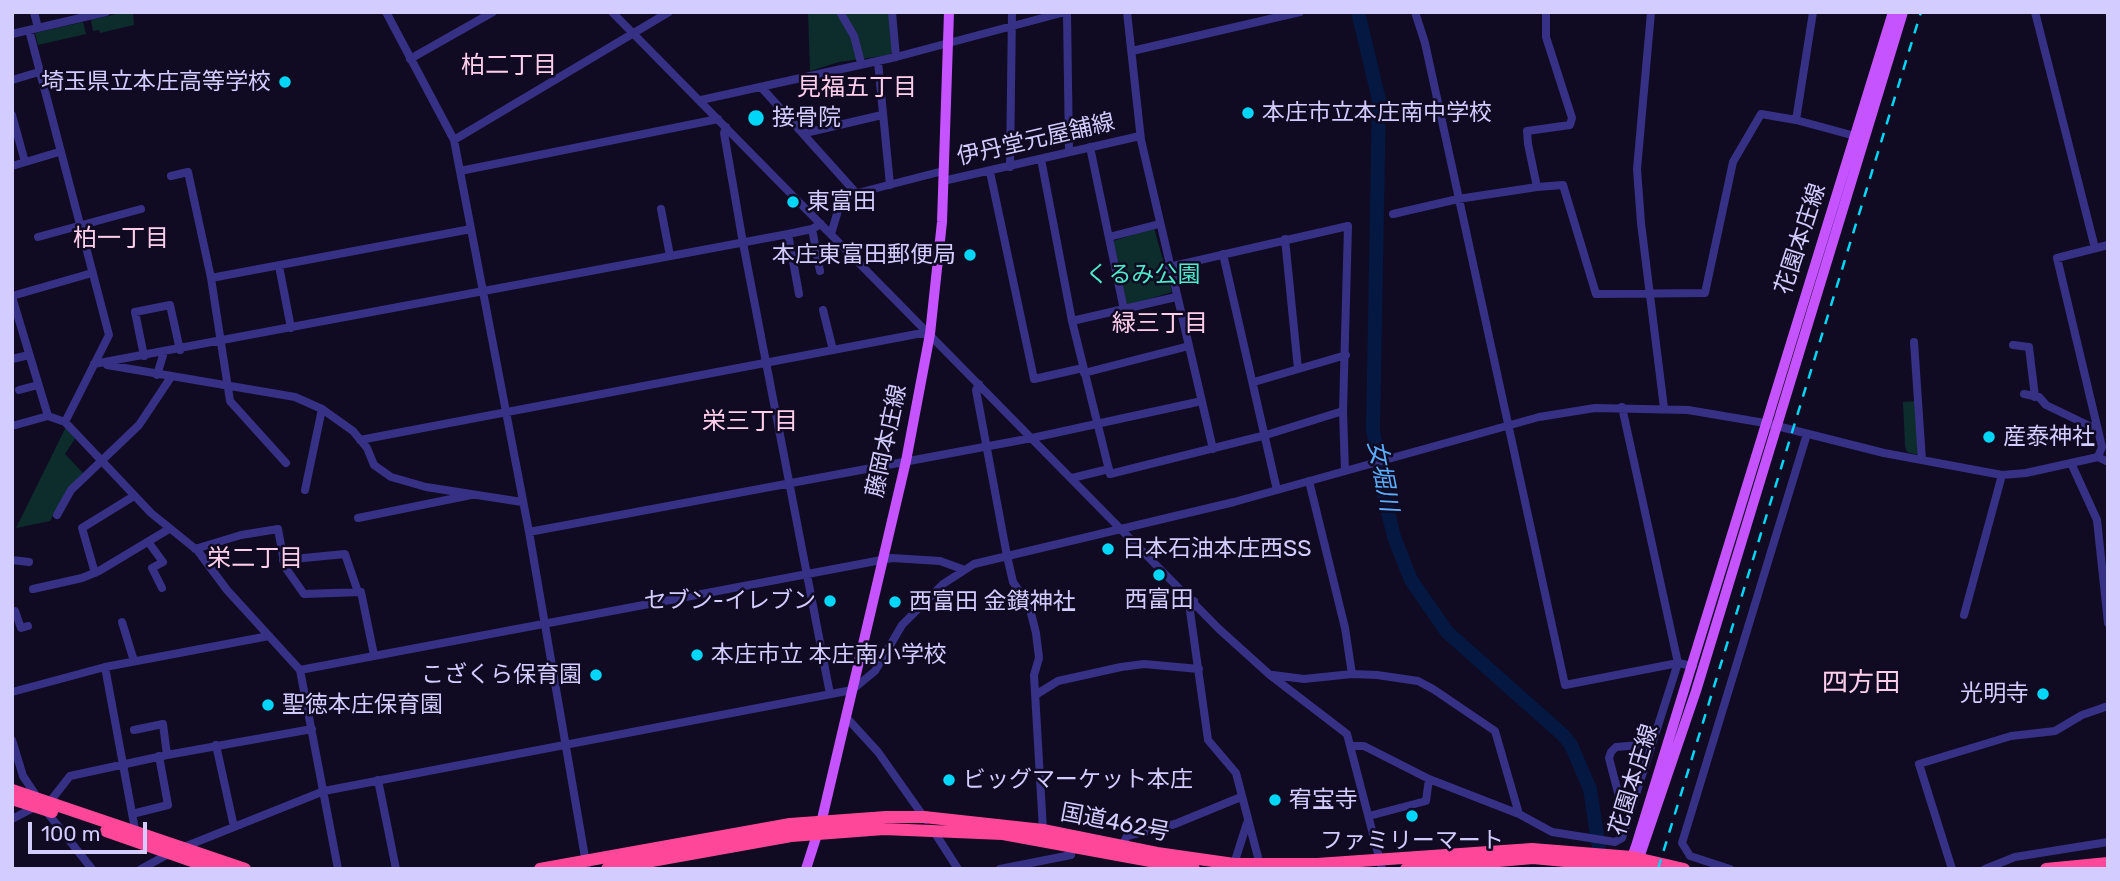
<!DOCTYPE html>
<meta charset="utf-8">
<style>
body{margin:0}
#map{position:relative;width:2120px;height:881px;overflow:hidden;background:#100b22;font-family:Rubik,sans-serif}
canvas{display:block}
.frame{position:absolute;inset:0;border:14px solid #d3ccff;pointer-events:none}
.scale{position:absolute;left:28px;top:822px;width:119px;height:32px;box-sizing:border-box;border:4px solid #d3ccff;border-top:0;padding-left:9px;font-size:21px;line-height:24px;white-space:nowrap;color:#d3ccff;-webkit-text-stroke:5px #100b22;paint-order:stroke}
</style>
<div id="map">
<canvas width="2120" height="881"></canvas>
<div class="frame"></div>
<div class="scale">100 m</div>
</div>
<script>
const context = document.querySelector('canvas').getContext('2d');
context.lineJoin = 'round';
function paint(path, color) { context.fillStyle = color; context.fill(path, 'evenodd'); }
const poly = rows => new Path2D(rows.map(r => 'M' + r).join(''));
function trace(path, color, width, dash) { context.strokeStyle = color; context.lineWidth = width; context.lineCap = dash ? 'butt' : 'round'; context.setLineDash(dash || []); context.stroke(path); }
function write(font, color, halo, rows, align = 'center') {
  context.font = font + ' Rubik,"Noto Sans JP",sans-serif'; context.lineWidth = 5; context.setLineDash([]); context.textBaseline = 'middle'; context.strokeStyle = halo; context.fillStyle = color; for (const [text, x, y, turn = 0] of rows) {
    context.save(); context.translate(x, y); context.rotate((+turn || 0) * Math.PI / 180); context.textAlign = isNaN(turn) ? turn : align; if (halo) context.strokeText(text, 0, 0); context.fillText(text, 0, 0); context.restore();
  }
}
paint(poly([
 [125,12,133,12,134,25,100,33,99,30,93,31,91,20],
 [808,12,889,12,892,51,890,55,839,62,810,71],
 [83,22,86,34,38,45,35,33],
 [1154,228,1172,292,1129,305,1125,303,1113,241],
 [1916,401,1919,455,1907,452,1905,446,1903,402],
 [66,427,76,437,65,454,83,473,70,486,50,521,16,528]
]), '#0d2c2c');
trace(poly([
 [1358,12,1379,100,1373,429,1381,482,1394,537,1411,580,1447,632,1563,735,1571,745,1590,789,1602,867]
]), '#041842', 14);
trace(poly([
 [34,12,38,28],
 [386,12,454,140,529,532,587,869],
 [612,12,1219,629,1270,675,1347,734,1382,869],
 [840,12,854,36,861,63],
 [892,12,896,57],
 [1067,12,1069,152],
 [1127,12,1141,140,1213,449],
 [1415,12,1425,43,1565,685,1678,663,1693,666],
 [1546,12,1546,37,1572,118,1570,125,1527,131,1528,144,1537,187,1563,185,1596,294,1705,293,1733,162,1761,114,1796,120,1855,136],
 [1651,12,1637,169,1641,223,1664,408],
 [2035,12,2095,248],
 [29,30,109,335,65,422],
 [12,34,106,12],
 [1132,51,1300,12],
 [410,59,493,12],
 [878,62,890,185],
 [12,80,39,72],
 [761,87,857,194],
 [701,100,896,57,1065,12],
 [12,115,25,162],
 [1796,120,1813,12],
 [726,127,724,133,743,243,830,694],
 [805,133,882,115],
 [454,140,669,12],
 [1090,147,1124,310],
 [1041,159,1072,321,1110,474,1266,435,1343,411],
 [12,166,59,152],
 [1010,167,1012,12],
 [460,171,718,119],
 [990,172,1034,379,1083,368],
 [171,176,188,172,211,278],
 [943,181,1140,136],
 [661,209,670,256],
 [1393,214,1458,199,1537,187],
 [812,229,820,271],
 [788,234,799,294],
 [831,234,842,197,943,171],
 [38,237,141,209],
 [1109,237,1159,224],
 [1285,239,1298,369],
 [2108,245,2057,258,2102,447,2098,457,2108,462],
 [1223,254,1277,490],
 [279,266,291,328],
 [1169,267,1348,226,1343,411,1345,471],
 [12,296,92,273],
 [12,297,48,416],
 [823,310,833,350],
 [1072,321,1176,297],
 [1914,342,1922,460],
 [2013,345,2029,347,2035,397],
 [144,356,135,312,170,305,180,350],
 [12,359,29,355],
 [94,364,788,234,812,229,821,224],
 [107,365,295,397,322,409,353,431,367,448,374,465,391,477,426,487,522,502],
 [1084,373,1189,346],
 [157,375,164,352],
 [1254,382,1346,355],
 [979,384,976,390,1007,556,1013,582,1029,605,1036,633,1039,658,1034,675,1043,830],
 [19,390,38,385],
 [2024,394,2039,397,2046,405,2098,430],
 [12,426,48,416,65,422,151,513,198,551,227,590,300,670,338,869],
 [360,440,917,334,930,334],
 [286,463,230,401,211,278,471,229],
 [2071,463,2097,520,2108,623],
 [1072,478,1109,469],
 [1309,481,1345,628,1352,674],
 [305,490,322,409],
 [57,515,71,490,139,425,171,377],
 [358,518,471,495],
 [529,532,1032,438,1202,401],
 [149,543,163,562,152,568,162,588],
 [195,549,241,535,278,529,285,567,304,594,361,592,374,655],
 [12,560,29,562],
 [283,560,345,554,358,592],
 [95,573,82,528,134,496],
 [33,589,82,578,99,571,169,529],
 [1194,601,1190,611,1208,740,1236,773,1260,865],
 [12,612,15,611,21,628,28,626],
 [1964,615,2002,475],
 [122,622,134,661],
 [105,667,136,835],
 [300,670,892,558,940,561,962,569],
 [1273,675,1304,679,1352,674,1377,675,1418,681,1433,689,1495,731,1519,814],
 [12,692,105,667,269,636],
 [1037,694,1058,681,1121,667,1144,664,1199,669],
 [846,717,878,752,926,820],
 [134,730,163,724,167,755],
 [12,740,23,776,39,800],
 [216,745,234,827],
 [1352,746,1364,746,1429,779,1519,814,1552,832,1615,842,1622,838,1678,663,1622,407],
 [378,780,396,869],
 [48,804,70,776,167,755,312,729],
 [1627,810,1621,804,1609,758,1611,752,1616,747,1652,744],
 [46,811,92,869],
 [132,814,168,805,159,756],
 [1369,816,1426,801,1429,779],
 [12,819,35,807],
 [933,830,958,869],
 [1122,846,1127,836,1175,824,1241,797],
 [184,847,324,791,852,690,875,671,902,625,943,584,974,564,1234,502,1539,417,1595,408,1688,410,1765,423,1884,453,2002,475,2026,473,2098,457],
 [1234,864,1247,823],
 [141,869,172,852],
 [1000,869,1071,855,1072,845],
 [1730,869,1690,856,1682,843,1807,434],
 [1952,869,1919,764,2011,736,2055,731,2082,715,2108,706],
 [1985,869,2015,857,2108,842]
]), '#373186', 8);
trace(poly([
 [1635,864,1632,857,1636,846,1893,12],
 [1637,864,1696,691,1903,12],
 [806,869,822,819,906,461,930,334,942,222,949,12]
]), '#c553ff', 10);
trace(poly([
 [12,790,245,869],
 [12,799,52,812],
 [106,831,215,869],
 [540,869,790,824,886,817,924,817,1043,830,1157,853,1234,864,1317,864,1532,849,1632,857,1684,869],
 [607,869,791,836,884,829,1003,834,1194,869],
 [1406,869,1533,858,1651,869],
 [2046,869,2108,863]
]), '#ff4799', 12);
trace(poly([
 [1658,869,1921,12]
]), '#00d6f7', 2.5, [10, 9]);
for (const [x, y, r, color] of [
 [285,82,7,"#00d6f7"],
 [1248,113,7,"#00d6f7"],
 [756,118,9,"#00d6f7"],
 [793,202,7,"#00d6f7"],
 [970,255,7,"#00d6f7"],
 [1989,437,7,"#00d6f7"],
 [1108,549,7,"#00d6f7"],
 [1159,575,7,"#00d6f7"],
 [830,601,7,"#00d6f7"],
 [895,602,7,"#00d6f7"],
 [697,655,7,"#00d6f7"],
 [596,675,7,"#00d6f7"],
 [2043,694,7,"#00d6f7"],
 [268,705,7,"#00d6f7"],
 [949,780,7,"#00d6f7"],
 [1275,800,7,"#00d6f7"],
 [1412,816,7,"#00d6f7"]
]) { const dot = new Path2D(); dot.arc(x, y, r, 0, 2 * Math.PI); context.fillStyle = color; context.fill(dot); trace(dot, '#100b22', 2.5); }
write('23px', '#d3ccff', '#100b22', [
 ["埼玉県立本庄高等学校",271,82,"right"],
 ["本庄市立本庄南中学校",1262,113],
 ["接骨院",772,118],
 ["東富田",807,202],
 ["本庄東富田郵便局",956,255,"right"],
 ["産泰神社",2003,437],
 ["日本石油本庄西SS",1122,549],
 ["西富田",1159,600,"center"],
 ["セブン-イレブン",816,601,"right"],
 ["西富田 金鑚神社",909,602],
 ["本庄市立 本庄南小学校",711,655],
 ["こざくら保育園",582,675,"right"],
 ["光明寺",2029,694,"right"],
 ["聖徳本庄保育園",282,705],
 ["ビッグマーケット本庄",963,780],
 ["宥宝寺",1289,800],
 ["ファミリーマート",1412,841,"center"]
], 'left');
write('23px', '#d3ccff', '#100b22', [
 ["伊丹堂元屋舗線",1036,140,-13],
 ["花園本庄線",1801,239,-72],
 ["藤岡本庄線",887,441,-78],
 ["花園本庄線",1634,780,-73],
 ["国道462号",1115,823,11]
]);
write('23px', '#4cebc9', '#100b22', [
 ["くるみ公園",1143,275]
]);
write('24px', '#ffceeb', '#100b22', [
 ["柏二丁目",509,66],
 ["見福五丁目",857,88],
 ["柏一丁目",121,239],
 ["緑三丁目",1160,324],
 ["栄三丁目",750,422],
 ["栄二丁目",255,559]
]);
write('italic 24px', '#5aadff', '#100b22', [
 ["女堀川",1382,476,79]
]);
write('26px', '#ffceeb', '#100b22', [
 ["四方田",1861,683]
]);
</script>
